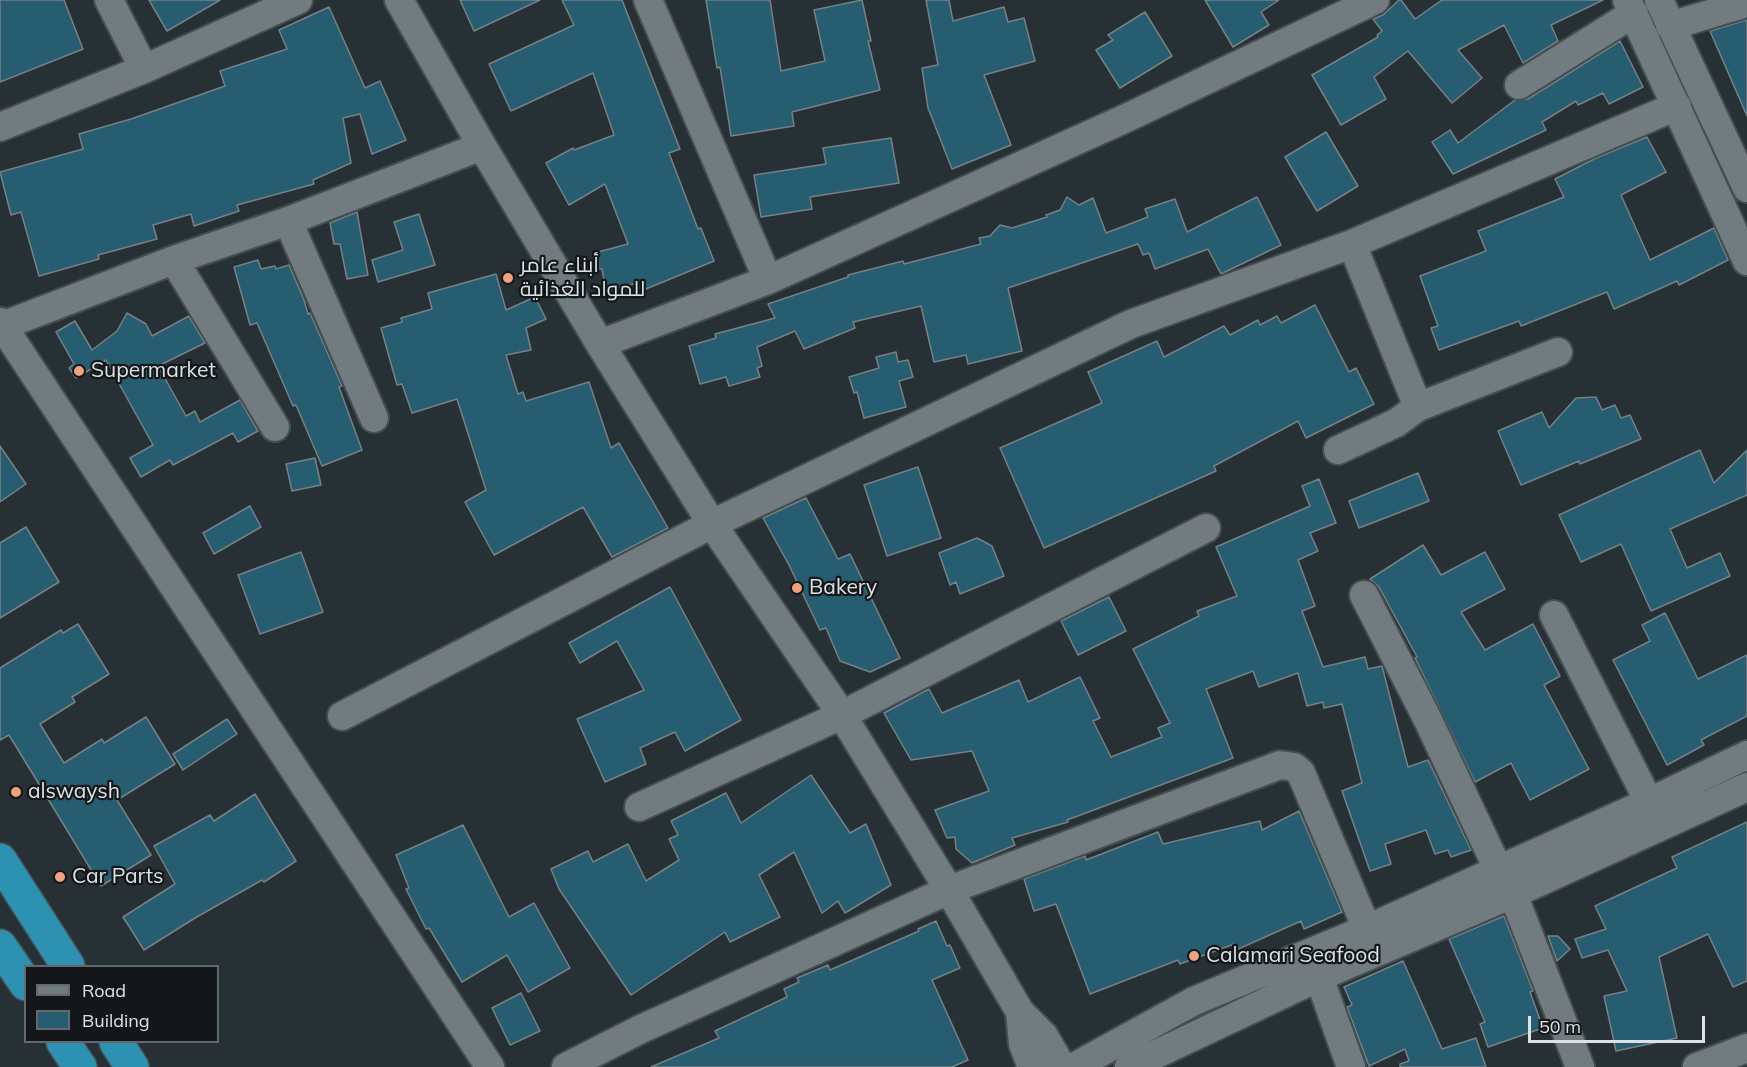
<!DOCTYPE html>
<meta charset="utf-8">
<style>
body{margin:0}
#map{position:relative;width:1747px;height:1067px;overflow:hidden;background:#273034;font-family:Mulish,sans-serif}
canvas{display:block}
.legend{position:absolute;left:24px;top:965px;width:195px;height:78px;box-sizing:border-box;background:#131719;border:2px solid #63686a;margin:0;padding:8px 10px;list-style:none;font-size:18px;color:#dce2e4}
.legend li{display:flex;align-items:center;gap:12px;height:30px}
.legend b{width:30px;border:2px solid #63686a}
.scale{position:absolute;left:1528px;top:1016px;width:177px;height:27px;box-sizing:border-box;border:3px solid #dce2e4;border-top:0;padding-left:8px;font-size:18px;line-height:21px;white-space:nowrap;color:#dce2e4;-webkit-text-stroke:4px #131719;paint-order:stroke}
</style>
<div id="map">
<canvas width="1747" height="1067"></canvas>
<ul class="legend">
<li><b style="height:8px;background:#717b80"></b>Road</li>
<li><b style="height:16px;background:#275d70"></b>Building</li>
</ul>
<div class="scale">50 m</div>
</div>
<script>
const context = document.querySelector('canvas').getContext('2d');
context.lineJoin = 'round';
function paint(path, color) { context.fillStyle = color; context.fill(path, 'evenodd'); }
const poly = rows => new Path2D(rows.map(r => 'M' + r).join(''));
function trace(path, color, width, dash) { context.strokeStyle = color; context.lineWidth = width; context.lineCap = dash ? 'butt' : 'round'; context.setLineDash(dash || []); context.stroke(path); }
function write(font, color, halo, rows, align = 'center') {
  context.font = font + ' Mulish,Cairo,sans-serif'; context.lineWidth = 4.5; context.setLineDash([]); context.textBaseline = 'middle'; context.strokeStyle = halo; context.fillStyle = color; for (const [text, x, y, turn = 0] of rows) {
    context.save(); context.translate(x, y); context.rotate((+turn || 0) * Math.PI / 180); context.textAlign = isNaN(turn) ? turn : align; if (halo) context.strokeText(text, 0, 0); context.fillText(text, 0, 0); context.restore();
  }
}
const building = poly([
 [0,0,64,0,83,49,0,82,0,0],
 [149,0,220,0,167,31,149,0],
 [460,0,540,0,474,31,460,0],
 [562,0,622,0,680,149,669,153,698,229,701,228,714,261,641,291,637,283,606,291,602,269,599,269,598,252,628,244,605,184,569,205,546,163,573,148,574,150,614,135,593,73,511,111,489,64,574,25,562,0],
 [706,0,770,0,781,71,825,61,814,10,862,0,871,41,868,41,880,90,792,112,794,126,731,136,720,67,717,68,706,0],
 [926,0,949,0,953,21,1004,7,1008,22,1024,18,1035,61,984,75,1011,145,952,169,928,108,922,68,938,65,926,0],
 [1205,0,1279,0,1261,12,1269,25,1233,47,1205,0],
 [1399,0,1401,0,1415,19,1442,0,1603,0,1551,25,1558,41,1523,63,1504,25,1458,50,1482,78,1452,103,1408,51,1374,77,1386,99,1341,125,1312,75,1378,37,1377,35,1382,31,1373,19,1383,15,1399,0],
 [329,7,365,88,380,81,406,140,372,154,360,114,343,118,351,163,313,180,314,184,237,205,239,211,194,226,191,214,153,225,157,239,98,255,99,259,39,276,21,212,11,215,0,172,83,149,79,134,131,119,225,86,220,71,287,49,279,30,329,7],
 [1145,12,1172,56,1120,88,1096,50,1113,40,1108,35,1145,12],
 [1747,20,1747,116,1710,31,1747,20],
 [1620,41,1643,87,1609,104,1603,93,1578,105,1576,101,1542,122,1546,130,1453,174,1432,142,1450,130,1458,143,1515,100,1528,99,1620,41],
 [1326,132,1358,186,1317,211,1285,157,1326,132],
 [1647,137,1666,172,1621,195,1650,260,1714,228,1728,260,1679,285,1677,281,1614,309,1607,292,1521,326,1519,321,1439,350,1431,328,1438,326,1420,276,1486,251,1478,231,1564,197,1555,179,1596,158,1647,137],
 [891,138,899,183,810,197,812,209,761,217,754,175,826,164,823,148,891,138],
 [1067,197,1079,205,1093,198,1106,233,1148,217,1145,209,1175,199,1187,232,1257,197,1281,245,1221,274,1208,249,1155,269,1149,253,1143,255,1138,244,1008,288,1022,351,968,364,966,355,934,362,921,306,853,322,855,328,804,349,795,331,757,347,762,366,757,368,760,377,729,386,726,377,700,384,689,346,716,338,715,334,775,318,768,304,848,277,848,275,903,261,904,264,981,244,979,238,990,236,1000,225,1012,228,1047,217,1046,215,1060,210,1067,197],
 [357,212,368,275,347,279,340,244,334,244,330,223,357,212],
 [419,214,435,265,378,282,372,260,403,250,394,222,419,214],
 [258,260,261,269,275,266,276,269,289,265,304,300,308,314,310,313,342,386,339,387,362,450,322,466,296,405,293,406,257,323,250,325,234,267,258,260],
 [496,274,506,310,535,297,546,319,526,328,531,350,506,355,518,394,523,392,526,401,589,382,611,448,619,443,668,528,612,557,583,507,494,555,465,502,486,490,457,399,412,413,402,384,397,385,381,328,402,322,401,318,432,309,428,293,496,274],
 [1315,305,1349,372,1356,368,1374,404,1306,438,1298,421,1214,466,1216,471,1044,548,1000,448,1102,403,1088,372,1157,341,1164,357,1224,326,1230,335,1258,320,1260,325,1277,316,1281,323,1315,305],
 [127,313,146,324,152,336,189,316,205,343,158,366,186,416,195,411,200,422,240,400,258,431,238,442,233,433,173,465,170,460,141,477,130,458,153,445,106,360,76,378,69,368,74,364,56,332,75,321,92,350,117,331,127,313],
 [896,352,898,362,908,360,913,377,899,381,906,407,864,418,857,392,854,393,849,377,879,368,876,357,896,352],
 [1596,397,1602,410,1615,405,1621,418,1630,415,1641,439,1580,464,1579,461,1521,485,1498,431,1542,412,1549,428,1576,398,1596,397],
 [0,446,26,484,0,502,0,446],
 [1700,450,1714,483,1747,450,1747,495,1670,529,1687,568,1720,553,1730,576,1651,611,1621,544,1581,562,1559,515,1700,450],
 [315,458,321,485,292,491,286,464,315,458],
 [918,467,941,538,887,556,864,485,918,467],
 [1418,473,1429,501,1359,528,1349,501,1418,473],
 [1319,479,1336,523,1310,533,1318,551,1298,560,1315,606,1302,611,1323,667,1365,657,1368,669,1382,666,1408,767,1428,760,1471,850,1451,857,1448,850,1435,854,1426,830,1385,844,1391,864,1370,871,1342,791,1362,783,1342,704,1324,708,1323,702,1307,706,1298,673,1259,687,1253,671,1206,689,1233,758,1067,820,1068,822,1012,838,1015,845,972,863,956,849,955,837,947,838,935,810,989,791,972,751,911,760,884,713,929,689,942,713,1019,680,1028,702,1080,677,1100,718,1093,721,1111,757,1162,737,1158,728,1170,723,1133,649,1199,616,1197,611,1237,596,1216,547,1310,506,1302,486,1319,479],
 [806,498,838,559,850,554,900,658,870,672,840,661,826,628,820,630,789,565,763,518,806,498],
 [250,506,261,527,214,554,203,533,250,506],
 [26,527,59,582,0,618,0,543,26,527],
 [977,538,992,546,1004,576,960,594,956,582,950,585,939,553,977,538],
 [1423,545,1441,575,1485,552,1505,589,1461,612,1485,650,1533,624,1560,676,1544,685,1589,769,1530,800,1511,763,1475,782,1415,658,1417,657,1379,587,1370,579,1423,545],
 [301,552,323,612,260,634,238,575,301,552],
 [670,587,741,720,685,751,675,732,640,748,646,764,605,782,577,719,644,690,617,641,580,663,569,643,670,587],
 [1109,597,1126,631,1078,655,1061,621,1109,597],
 [1665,613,1698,679,1747,655,1747,716,1701,740,1704,745,1667,765,1613,660,1650,641,1642,625,1665,613],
 [78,624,109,674,72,697,75,702,40,724,64,763,102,739,104,743,146,717,175,764,117,800,151,855,101,886,9,735,0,740,0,668,61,630,63,633,78,624],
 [227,719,237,734,183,770,173,754,227,719],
 [811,775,850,833,866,824,891,885,845,913,838,901,822,913,794,852,759,875,780,917,730,942,725,932,631,995,559,889,551,869,588,851,593,862,628,844,646,881,679,860,669,839,678,835,671,821,726,793,741,823,811,775],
 [255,794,296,861,264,882,262,880,195,918,144,950,123,917,175,884,154,846,210,815,214,821,255,794],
 [1299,811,1342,912,1304,929,1301,921,1236,950,1234,944,1180,964,1178,960,1090,994,1056,904,1034,911,1024,879,1085,856,1086,860,1158,832,1163,844,1260,821,1262,830,1299,811],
 [1747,822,1747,981,1733,987,1708,934,1659,957,1677,1038,1616,1051,1604,996,1627,991,1608,950,1582,958,1575,939,1606,929,1595,906,1677,868,1672,857,1747,822],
 [463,825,509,917,534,903,570,968,528,992,507,955,462,982,429,928,426,929,406,889,409,888,396,855,463,825],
 [1504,916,1533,991,1530,992,1543,1028,1488,1047,1480,1024,1485,1022,1449,939,1504,916],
 [936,921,947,946,950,945,960,968,932,980,968,1060,952,1067,651,1067,719,1038,715,1031,787,997,784,989,799,982,797,978,828,965,830,970,919,931,918,929,936,921],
 [1548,936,1558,936,1570,949,1557,961,1548,936],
 [1403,961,1442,1049,1476,1038,1486,1067,1400,1067,1400,1064,1409,1061,1405,1049,1369,1066,1347,1007,1352,1005,1344,987,1403,961],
 [521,993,540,1031,510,1045,492,1008,521,993]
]);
paint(building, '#275d70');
trace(building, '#768186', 1.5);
const minor = poly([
 [109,0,144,69],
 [399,0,482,146,600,344,712,524,842,715,949,890,1020,1012,1044,1036,1062,1067],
 [648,0,768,280],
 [1627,0,1747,261],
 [1659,0,1747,188],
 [1670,26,1747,3],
 [1519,85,1634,13],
 [0,127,144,69,298,0],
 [288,221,374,418],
 [1352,244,1418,407],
 [174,260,275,427],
 [0,322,490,1067],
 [2,326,174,260,288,221,482,146],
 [600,344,768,280,1122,120,1375,0],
 [1338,450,1396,423,1418,407,1558,352],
 [1364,595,1428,720,1498,869],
 [1554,615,1649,802],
 [342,716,712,524,1131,324,1352,244,1677,106],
 [639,807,842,715,1206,528],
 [1513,894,1580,1067],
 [1319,977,1351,1067],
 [1020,1012,1023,1044,1032,1067],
 [566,1067,641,1029,949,890,1280,765,1294,767,1301,773,1367,929],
 [1074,1067,1194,1001,1367,929,1649,802,1747,755],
 [1129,1067,1319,977,1513,894,1747,787],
 [1697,1067,1747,1048]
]);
const highway = poly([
 [0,860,68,966],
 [0,946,26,984],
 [63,1042,80,1067],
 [116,1042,132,1067]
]);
trace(minor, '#444d50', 32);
trace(highway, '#444d50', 36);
trace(minor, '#717b80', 28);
trace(highway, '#2d92b2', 33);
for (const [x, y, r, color] of [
 [508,278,6,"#f2a17e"],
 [79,371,6,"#f2a17e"],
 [797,588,6,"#f2a17e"],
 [16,792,6,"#f2a17e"],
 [60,877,6,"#f2a17e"],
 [1194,956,6,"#f2a17e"]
]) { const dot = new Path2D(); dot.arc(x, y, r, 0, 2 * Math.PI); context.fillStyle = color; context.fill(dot); trace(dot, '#131719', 2); }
write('21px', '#dce2e4', '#131719', [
 ["أبناء عامر",520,266],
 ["للمواد الغذائية",520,290],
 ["Supermarket",91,371],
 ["Bakery",809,588],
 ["alswaysh",28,792],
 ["Car Parts",72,877],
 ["Calamari Seafood",1206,956]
], 'left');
</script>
